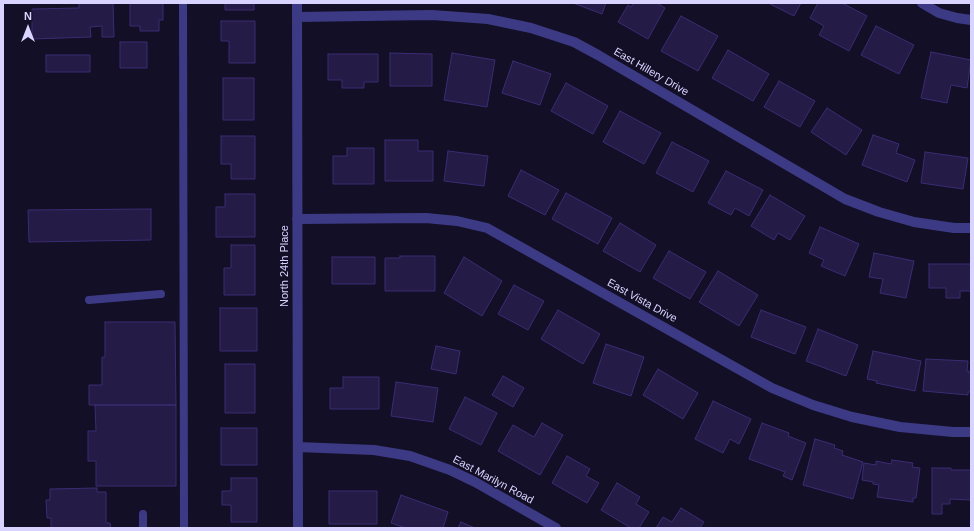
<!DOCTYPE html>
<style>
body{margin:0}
#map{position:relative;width:974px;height:531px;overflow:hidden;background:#130f26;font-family:Arial,sans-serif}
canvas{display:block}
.frame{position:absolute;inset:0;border:4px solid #d9d4ff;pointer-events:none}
.north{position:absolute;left:8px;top:8px;width:40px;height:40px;-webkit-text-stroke:3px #130f26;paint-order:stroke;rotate:0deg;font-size:11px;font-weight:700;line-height:16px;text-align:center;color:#d9d4ff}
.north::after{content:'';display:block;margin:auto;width:14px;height:18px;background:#d9d4ff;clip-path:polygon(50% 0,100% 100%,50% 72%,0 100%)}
</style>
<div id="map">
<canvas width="974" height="531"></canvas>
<div class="frame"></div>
<div class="north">N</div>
</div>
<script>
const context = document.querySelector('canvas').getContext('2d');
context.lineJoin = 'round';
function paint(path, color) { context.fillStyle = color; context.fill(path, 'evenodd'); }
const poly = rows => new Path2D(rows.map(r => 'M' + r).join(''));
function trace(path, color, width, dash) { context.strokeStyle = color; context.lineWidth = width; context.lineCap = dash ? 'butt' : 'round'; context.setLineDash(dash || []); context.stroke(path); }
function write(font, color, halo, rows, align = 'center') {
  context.font = font + ' Arial,sans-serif'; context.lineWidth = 3; context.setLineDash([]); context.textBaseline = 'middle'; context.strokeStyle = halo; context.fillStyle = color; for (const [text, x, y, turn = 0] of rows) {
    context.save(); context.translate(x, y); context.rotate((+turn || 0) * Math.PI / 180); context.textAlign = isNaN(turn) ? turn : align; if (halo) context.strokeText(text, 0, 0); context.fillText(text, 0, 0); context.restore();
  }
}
const building = poly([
 [79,3,113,3,114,37,102,37,102,26,90,27,91,37,32,39,32,9,79,8,79,3],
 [130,3,163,3,163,20,159,20,159,31,140,31,140,26,130,26,130,3],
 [225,3,254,3,254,10,225,10,225,3],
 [573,3,606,3,602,14,573,3],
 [634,3,657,3,665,8,648,39,618,22,628,5,631,7,634,3],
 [771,3,801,3,794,16,770,4,771,3],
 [818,3,842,3,867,16,849,51,819,35,824,26,810,18,818,3],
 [681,16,718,36,698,71,661,51,681,16],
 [221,21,255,21,255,63,229,63,229,41,221,41,221,21],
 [876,26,914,45,899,74,861,55,876,26],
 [120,42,147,42,147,68,120,68,120,42],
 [728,50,769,74,753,101,712,78,728,50],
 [931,52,971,60,967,88,951,85,947,103,921,98,931,52],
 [390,53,432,54,432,86,390,86,390,53],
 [452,53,495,60,487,107,444,100,452,53],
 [328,54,378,54,378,82,364,82,364,88,342,88,342,80,328,80,328,54],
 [46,55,90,55,90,72,46,72,46,55],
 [513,61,551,74,540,105,502,93,513,61],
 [223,78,254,78,254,120,223,120,223,78],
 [779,81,815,101,800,127,764,107,779,81],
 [566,83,608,106,593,134,551,111,566,83],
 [827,108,862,130,846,155,811,132,827,108],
 [620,111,661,133,644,164,603,142,620,111],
 [873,135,899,144,896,153,915,160,907,182,862,165,873,135],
 [221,136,255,136,255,179,231,179,231,164,221,164,221,136],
 [385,140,418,140,418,151,433,151,433,181,385,181,385,140],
 [672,142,709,161,693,192,656,173,672,142],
 [347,148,374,148,374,184,333,184,333,156,347,156,347,148],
 [448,151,488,156,484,186,444,181,448,151],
 [925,152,968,158,963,189,921,183,925,152],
 [521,170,559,190,545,215,508,196,521,170],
 [726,171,763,190,749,216,735,208,731,215,708,203,726,171],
 [566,193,612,218,598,244,552,219,566,193],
 [225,194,255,194,255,237,216,237,216,207,225,207,225,194],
 [770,195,805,216,790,240,778,233,774,240,751,226,770,195],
 [151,209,151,240,29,242,28,210,151,209],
 [620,223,656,245,640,272,603,251,620,223],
 [820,227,859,244,845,276,821,266,824,260,809,253,820,227],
 [231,245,255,245,255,295,224,295,224,268,231,268,231,245],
 [669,251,706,272,690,299,653,278,669,251],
 [874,253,914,261,906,298,880,293,883,279,869,277,874,253],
 [400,256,435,256,435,291,385,291,385,258,400,258,400,256],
 [332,257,375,257,375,284,332,284,332,257],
 [464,257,502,281,482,316,444,293,464,257],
 [929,264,971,264,971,291,960,291,960,298,946,298,946,288,929,288,929,264],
 [718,271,758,295,739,326,699,302,718,271],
 [514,285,544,301,528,330,498,314,514,285],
 [220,308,257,308,257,351,220,351,220,308],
 [558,310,600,334,583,364,541,339,558,310],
 [761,310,806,327,795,354,751,337,761,310],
 [105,322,175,322,176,405,89,405,89,385,102,385,102,357,105,357,105,322],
 [818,329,858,345,846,376,806,361,818,329],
 [606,344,644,357,631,396,593,383,606,344],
 [436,346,460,351,456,374,431,369,436,346],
 [873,351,921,361,915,391,876,383,877,381,867,379,873,351],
 [926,359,968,361,967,371,969,371,969,373,971,373,971,392,968,392,968,395,923,391,926,359],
 [225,364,255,364,255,413,225,413,225,364],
 [658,369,698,393,683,419,643,395,658,369],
 [503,376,524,388,513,407,492,395,503,376],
 [343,377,379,377,379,409,330,409,330,388,343,388,343,377],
 [396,382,438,388,433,422,391,416,396,382],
 [465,397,497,413,481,445,449,429,465,397],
 [713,401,751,419,739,444,730,439,723,453,695,439,713,401],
 [95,405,176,405,176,486,96,486,96,461,88,461,88,431,96,431,95,405],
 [542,423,563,435,540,475,498,451,513,425,534,437,542,423],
 [762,423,789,433,788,436,806,443,792,480,783,476,785,472,749,459,762,423],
 [221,428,257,428,257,465,221,465,221,428],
 [815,439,835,445,834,448,843,451,842,455,863,462,853,499,803,485,815,439],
 [567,456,590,469,586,476,599,483,587,503,552,483,567,456],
 [892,460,913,463,912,467,920,468,916,498,913,498,913,502,877,497,879,485,873,484,873,482,862,480,864,463,876,465,876,461,891,464,892,460],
 [932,468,951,468,951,470,971,470,971,500,950,499,950,504,942,504,942,514,932,514,932,468],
 [231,478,257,478,257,522,231,522,231,505,222,505,222,491,231,491,231,478],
 [617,483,640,497,636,504,649,512,639,528,631,528,601,510,617,483],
 [97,488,97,492,106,492,106,523,110,523,111,528,51,528,51,518,47,518,46,500,50,500,50,489,97,488],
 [329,491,377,491,377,524,329,524,329,491],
 [401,495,448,512,443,528,406,528,391,523,401,495],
 [681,508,704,522,700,528,656,528,663,517,672,522,681,508],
 [461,522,475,528,458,528,461,522]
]);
paint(building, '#241b47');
trace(building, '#3b2d73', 1);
trace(poly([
 [183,3,184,528],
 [89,300,161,294],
 [143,514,143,528]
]), '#3d3a85', 8);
trace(poly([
 [297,3,298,528],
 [922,3,939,13,957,18,971,20],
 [297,17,432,15,488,19,531,28,574,42,598,55,845,199,879,212,914,222,954,228,971,228],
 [297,219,426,218,457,221,487,228,772,388,813,405,852,417,900,427,953,432,971,432],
 [298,447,374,450,410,456,450,470,475,482,556,528]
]), '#3d3a85', 10);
write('11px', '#d9d4ff', '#130f26', [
 ["East Hillery Drive",651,72,30],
 ["North 24th Place",285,266,-90],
 ["East Vista Drive",642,301,29],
 ["East Marilyn Road",493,480,28]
]);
</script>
